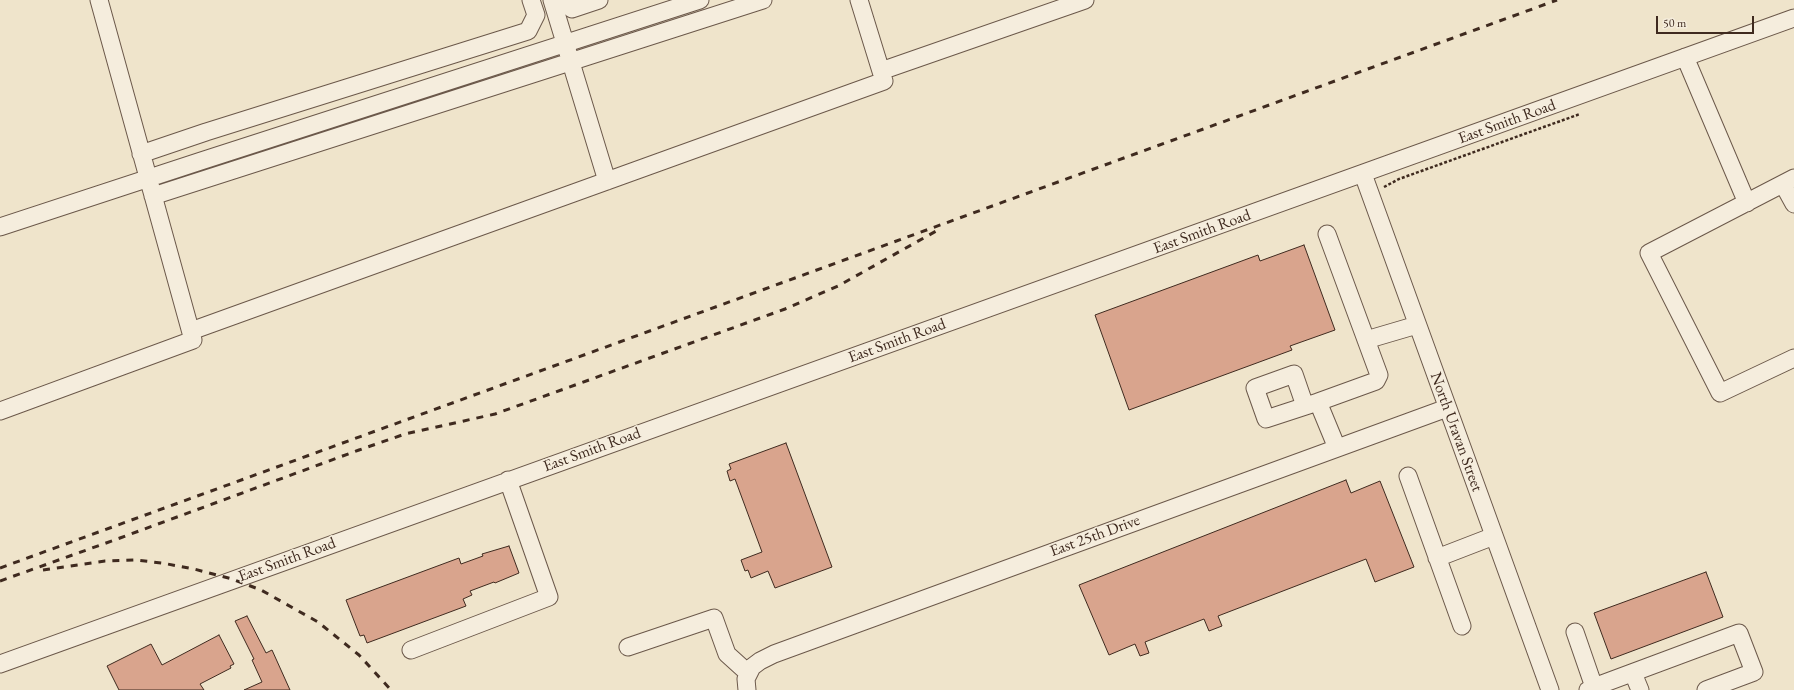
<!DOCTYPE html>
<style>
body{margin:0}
#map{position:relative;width:1794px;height:690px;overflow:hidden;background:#efe4cb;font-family:"EB Garamond",serif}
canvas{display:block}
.scale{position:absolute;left:1656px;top:16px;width:98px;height:18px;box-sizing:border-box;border:2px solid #3f2a1f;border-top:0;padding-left:5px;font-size:12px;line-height:14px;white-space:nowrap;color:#3f2a1f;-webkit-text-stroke:3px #f5eddd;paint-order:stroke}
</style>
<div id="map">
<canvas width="1794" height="690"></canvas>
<div class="scale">50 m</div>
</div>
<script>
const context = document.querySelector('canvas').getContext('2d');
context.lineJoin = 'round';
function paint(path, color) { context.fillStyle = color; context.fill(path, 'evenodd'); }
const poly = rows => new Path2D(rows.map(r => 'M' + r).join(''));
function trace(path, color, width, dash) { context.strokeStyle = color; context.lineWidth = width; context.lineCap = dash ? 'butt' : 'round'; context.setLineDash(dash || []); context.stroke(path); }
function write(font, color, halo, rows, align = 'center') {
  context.font = font + ' "EB Garamond",serif'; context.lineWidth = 3; context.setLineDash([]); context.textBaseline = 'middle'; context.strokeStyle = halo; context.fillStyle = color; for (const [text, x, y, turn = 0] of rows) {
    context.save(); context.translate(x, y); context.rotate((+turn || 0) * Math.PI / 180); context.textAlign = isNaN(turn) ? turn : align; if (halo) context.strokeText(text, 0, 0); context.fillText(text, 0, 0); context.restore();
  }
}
const building = poly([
 [1304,245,1335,330,1290,346,1292,350,1129,410,1095,315,1258,255,1260,261,1304,245],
 [786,443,832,567,775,588,768,571,751,578,748,570,745,571,741,560,762,552,735,479,730,481,727,471,731,469,729,464,786,443],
 [1346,480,1351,493,1380,481,1414,567,1375,582,1366,559,1218,616,1222,626,1209,631,1204,619,1145,642,1149,653,1140,656,1135,644,1109,655,1079,585,1346,480],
 [509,546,519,573,495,583,494,582,470,591,472,595,463,599,466,606,367,643,364,635,360,636,346,600,459,558,461,564,483,556,482,554,509,546],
 [1706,572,1723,617,1611,659,1594,613,1706,572],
 [247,616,266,653,272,650,290,690,244,690,262,682,252,660,254,659,235,621,247,616],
 [219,635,234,664,230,666,231,668,200,684,204,690,119,690,107,666,151,644,162,665,219,635]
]);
paint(building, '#d9a48d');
trace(building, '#3f2a1f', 1);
const minor = poly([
 [552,0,607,181],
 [569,0,572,9,599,0],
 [1685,57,1747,203],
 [881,71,1085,0],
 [141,154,206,132,528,31,536,15,531,0],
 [1363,174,1550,690],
 [1794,178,1649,253,1720,393,1794,358],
 [1783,184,1794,204],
 [153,196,763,0],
 [0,227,201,161,700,0],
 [191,331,884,81,859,0],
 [1366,340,1417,325],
 [1318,402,1376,381,1379,375,1327,234],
 [1305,406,1294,374,1255,388,1266,419,1318,402,1337,448],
 [0,411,193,340,99,0],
 [1408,476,1462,626],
 [1437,558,1494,536],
 [1575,632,1594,687,1588,690],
 [628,647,714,618,727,654,748,673],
 [411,650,549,597,508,480],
 [0,664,1794,18],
 [1633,673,1640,690],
 [1594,687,1739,633,1754,672,1706,690],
 [747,690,746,679,752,667,760,661,774,654,1447,408]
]);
trace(minor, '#6b584a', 19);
trace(poly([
 [1384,187,1399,179,1580,114]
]), '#3f2a1f', 2.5, [3, 2]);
trace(minor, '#f5eddd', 17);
trace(poly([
 [0,568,1557,0],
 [43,570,105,561,135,560,162,563,194,569,232,579,261,590,318,622,359,655,391,690],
 [0,581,120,538,359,450,405,434,495,414,785,309,838,286,938,230]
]), '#3f2a1f', 3, [7, 7]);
write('16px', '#3f2a1f', '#f5eddd', [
 ["East Smith Road",1507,122,-20],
 ["East Smith Road",1202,232,-20],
 ["East Smith Road",897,341,-20],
 ["North Uravan Street",1456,432,70],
 ["East Smith Road",592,450,-20],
 ["East 25th Drive",1095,536,-20],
 ["East Smith Road",287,560,-20]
]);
</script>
